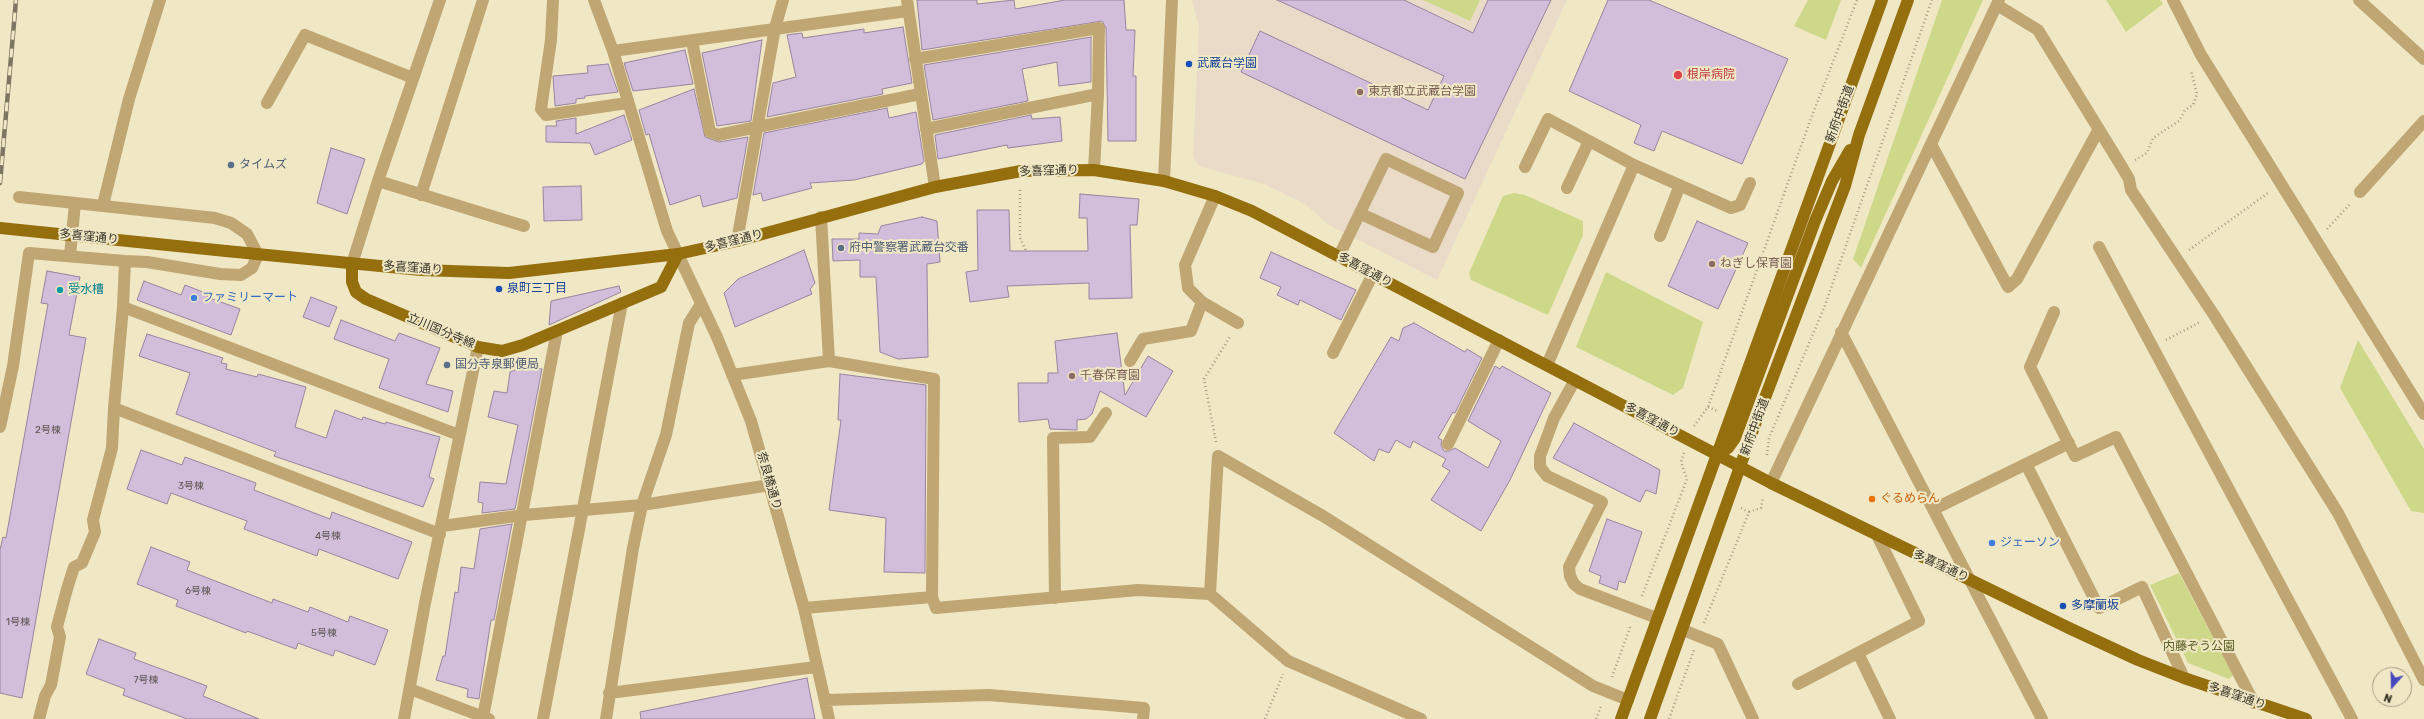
<!DOCTYPE html>
<meta charset="utf-8">
<style>
body{margin:0}
#map{position:relative;width:2424px;height:719px;overflow:hidden;background:#f0e7c5;font-family:Rubik,sans-serif}
canvas{display:block}
.north{position:absolute;left:2372px;top:667px;width:40px;height:40px;box-sizing:border-box;background:#f0e7c5;border:1px solid #a69f86;border-radius:50%;rotate:200deg;font-size:11px;font-weight:700;line-height:16px;text-align:center;color:#373427}
.north::after{content:'';display:block;margin:auto;width:14px;height:18px;background:#4648be;clip-path:polygon(50% 0,100% 100%,50% 72%,0 100%)}
</style>
<div id="map">
<canvas width="2424" height="719"></canvas>
<div class="north">N</div>
</div>
<script>
const context = document.querySelector('canvas').getContext('2d');
context.lineJoin = 'round';
function paint(path, color) { context.fillStyle = color; context.fill(path, 'evenodd'); }
const poly = rows => new Path2D(rows.map(r => 'M' + r).join(''));
function trace(path, color, width, dash) { context.strokeStyle = color; context.lineWidth = width; context.lineCap = dash ? 'butt' : 'round'; context.setLineDash(dash || []); context.stroke(path); }
function write(font, color, halo, rows, align = 'center') {
  context.font = font + ' Rubik,"Noto Sans JP",sans-serif'; context.lineWidth = 4; context.setLineDash([]); context.textBaseline = 'middle'; context.strokeStyle = halo; context.fillStyle = color; for (const [text, x, y, turn = 0] of rows) {
    context.save(); context.translate(x, y); context.rotate((+turn || 0) * Math.PI / 180); context.textAlign = isNaN(turn) ? turn : align; if (halo) context.strokeText(text, 0, 0); context.fillText(text, 0, 0); context.restore();
  }
}
paint(poly([
 [1192,0,1567,0,1437,280,1329,225,1305,204,1264,184,1199,166,1193,157,1199,27]
]), '#e9dbc8');
paint(poly([
 [1423,0,1480,0,1470,21],
 [1808,0,1841,0,1826,40,1794,26],
 [1942,0,1983,0,1861,268,1853,259],
 [2106,0,2160,0,2163,4,2126,32],
 [1514,193,1525,195,1583,221,1583,235,1548,315,1471,280,1469,273,1503,196],
 [1606,272,1703,322,1683,388,1673,395,1576,347],
 [2358,340,2424,449,2424,513,2411,511,2340,388],
 [2179,573,2233,675,2229,679,2188,663,2150,585]
]), '#cdd989');
const building = poly([
 [917,0,977,0,977,4,1014,0,1015,9,1065,0,1124,0,1126,30,1135,30,1133,76,1136,76,1136,141,1108,141,1106,28,1102,21,922,50,917,0],
 [1277,0,1404,0,1473,33,1488,0,1551,0,1465,179,1241,72,1260,31,1428,110,1444,76,1277,0],
 [1608,0,1649,0,1788,59,1742,164,1662,131,1654,151,1634,143,1641,125,1569,91,1608,0],
 [903,27,912,83,882,89,883,94,767,117,773,83,796,77,787,35,802,33,803,38,864,29,864,33,903,27],
 [1091,37,1091,82,1059,86,1057,62,1022,69,1028,101,933,120,924,65,1091,37],
 [762,40,751,121,717,126,702,53,762,40],
 [685,50,693,84,633,91,624,63,685,50],
 [608,64,618,92,585,96,585,98,576,99,576,103,555,106,553,76,588,73,587,66,608,64],
 [694,89,705,137,719,142,748,137,737,198,703,207,700,195,670,205,649,134,646,135,639,110,694,89],
 [887,108,889,118,916,112,924,161,922,164,854,180,810,183,812,188,763,201,761,193,753,195,764,133,887,108],
 [624,115,632,140,595,155,590,143,546,142,546,126,557,126,556,121,576,118,576,134,624,115],
 [1031,115,1032,119,1060,117,1062,141,1008,148,1007,145,938,159,935,135,1031,115],
 [331,148,365,159,347,214,317,203,331,148],
 [581,186,582,220,544,221,543,187,581,186],
 [1080,194,1139,199,1137,225,1130,225,1132,298,1089,299,1089,283,1007,286,1009,297,970,302,966,272,978,270,977,210,1009,210,1010,251,1088,251,1087,218,1079,218,1080,194],
 [922,217,937,221,940,262,927,264,928,357,898,359,880,352,876,277,860,277,860,260,833,261,832,239,859,239,859,233,878,234,881,226,922,217],
 [1697,221,1748,243,1718,309,1668,286,1697,221],
 [804,250,815,283,810,289,812,294,735,327,724,293,738,279,804,250],
 [1271,252,1356,290,1341,320,1300,300,1298,305,1277,295,1281,287,1260,278,1271,252],
 [47,271,80,277,69,335,86,338,22,698,0,693,0,550,3,537,6,538,48,304,41,303,47,271],
 [144,281,181,295,185,285,208,294,207,297,240,309,231,335,137,300,144,281],
 [619,286,621,292,549,325,551,301,619,286],
 [311,297,337,307,329,327,303,317,311,297],
 [341,320,395,341,399,333,440,348,426,384,453,391,448,412,379,388,389,359,334,339,341,320],
 [1414,323,1465,352,1467,349,1482,358,1455,413,1453,412,1438,438,1442,440,1441,445,1444,451,1449,451,1455,448,1488,468,1501,441,1468,421,1495,366,1500,369,1502,366,1551,393,1510,480,1481,531,1431,500,1450,471,1442,466,1446,459,1413,441,1410,448,1396,440,1389,453,1379,449,1374,461,1334,433,1391,337,1399,341,1403,328,1414,323],
 [1117,333,1125,395,1148,356,1173,371,1146,417,1100,391,1092,414,1086,419,1077,420,1077,430,1050,429,1048,419,1019,422,1018,383,1048,383,1048,373,1058,373,1055,341,1117,333],
 [147,334,223,358,221,363,227,364,226,369,257,377,258,374,306,387,295,427,326,438,335,410,362,420,363,417,385,424,386,422,440,437,429,477,434,479,423,507,274,456,276,452,176,414,190,373,139,356,147,334],
 [525,366,542,369,515,509,482,513,483,503,478,502,480,482,506,484,518,425,488,417,494,391,507,393,510,372,525,366],
 [840,374,926,385,925,573,884,572,886,518,829,510,841,420,838,420,840,374],
 [1574,423,1660,470,1656,494,1646,490,1640,502,1553,458,1574,423],
 [141,450,182,465,185,457,256,483,254,490,330,519,332,512,412,542,398,579,319,549,317,556,244,529,247,521,171,493,167,504,127,489,141,450],
 [1607,519,1642,532,1625,583,1619,581,1617,590,1599,583,1601,576,1589,571,1607,519],
 [512,524,494,620,491,620,479,699,467,697,468,689,436,680,443,656,445,656,455,592,458,593,461,567,474,569,480,529,512,524],
 [151,547,190,562,187,570,272,603,273,599,308,612,310,607,348,622,350,616,388,630,375,665,335,650,333,656,298,643,296,649,247,631,246,633,176,606,178,600,137,584,151,547],
 [99,639,136,653,134,659,207,686,203,696,259,719,187,719,123,695,125,689,86,674,99,639],
 [807,678,815,719,641,719,640,712,807,678]
]);
paint(building, '#d2bdda');
trace(building, '#97849f', 1);
trace(poly([
 [2135,160,2147,153,2153,138,2179,121,2185,110,2193,105,2197,94,2191,71],
 [1020,190,1020,238,1026,251],
 [2327,229,2351,203],
 [2189,250,2268,193],
 [2166,340,2200,322],
 [1708,407,1717,411],
 [1694,426,1708,407,1810,121,1857,0],
 [1216,442,1204,379,1231,335],
 [1767,455,1769,438,1824,308,1932,0],
 [1741,508,1749,512],
 [1642,596,1687,479,1681,462,1684,453],
 [1704,623,1749,512,1761,508,1763,497],
 [1612,677,1631,625],
 [1265,719,1283,674],
 [1596,719,1601,706],
 [1669,719,1694,650]
]), '#a19b82', 2.5, [1, 3]);
trace(poly([
 [553,0,551,40,541,109,546,115,627,103],
 [594,0,613,51,667,231,717,337,751,421,804,608,829,719],
 [907,0,935,187],
 [2173,0,2201,55,2424,414],
 [2359,0,2424,59],
 [1997,5,2038,30,2122,167,2129,179,2131,190,2214,315,2338,513,2424,680],
 [692,41,710,132,718,135,920,94],
 [613,51,907,11],
 [915,59,1099,28,1098,94],
 [267,103,305,35,413,78],
 [926,129,1098,94,1094,170],
 [1931,144,2008,287,2017,279,2099,129],
 [1634,165,1731,208,1740,205,1750,183],
 [1525,167,1548,119,1634,165,1547,365],
 [378,181,524,226],
 [1164,181,1172,0],
 [1567,188,1589,141],
 [2360,192,2424,121],
 [421,195,483,0],
 [19,197,215,218,231,223,247,234,258,255,252,268,241,275,220,274,147,262,125,261,123,307,459,435],
 [103,205,129,99,160,0],
 [821,217,829,361,934,379,932,597],
 [1660,236,1680,185],
 [737,241,775,28,783,0],
 [2099,247,2352,719],
 [70,256,75,203],
 [1339,256,1386,159,1458,193,1433,247,1361,214],
 [352,264,378,181,440,0],
 [1202,302,1238,323],
 [123,307,114,408,440,534],
 [2054,312,2030,367,2075,456,2116,437,2254,703],
 [1841,332,2042,719],
 [1333,353,1373,274],
 [1130,361,1143,339,1191,331,1202,302,1188,288,1185,265,1215,196],
 [732,375,829,361],
 [1575,380,1554,418,1540,456,1540,467,1547,476,1602,502,1569,567,1570,576,1574,584,1580,589,1657,618],
 [0,427,13,366,29,253,125,261],
 [1448,444,1499,340],
 [2026,464,2099,608,2142,587,2184,678],
 [1771,483,1999,0],
 [1934,509,2069,443],
 [442,526,524,515,642,505,770,485],
 [1210,594,1218,456,1323,516,1593,686,1628,700],
 [1055,598,1053,438,1090,437,1106,413],
 [804,608,932,597,936,608,1138,590,1210,594,1288,661,1421,719],
 [1683,630,1718,644,1753,719],
 [1858,653,1890,719],
 [1798,684,1919,621,1878,537],
 [410,689,489,719],
 [609,693,816,667],
 [825,700,989,695,1144,708,1143,719],
 [483,717,557,331],
 [39,719,45,696,51,685,60,637,57,627,67,589,74,567,82,563,95,532,93,520,112,448,114,408],
 [404,719,425,603,478,347],
 [543,719,622,303],
 [606,719,633,548,642,505,666,435,689,323,701,304]
]), '#bfa673', 12);
trace(poly([
 [226,251,421,270,509,273,678,254,737,241,935,187,1021,171,1094,170,1164,181,1215,196,1252,211,1771,483,2071,629,2138,660,2184,678,2306,719],
 [352,264,352,282,356,292,366,299,478,347,502,351,523,345,661,287,678,254],
 [1716,454,1728,448,1735,438,1815,221,1832,181,1850,150],
 [1621,719,1882,0],
 [1650,719,1757,419,1845,186,1859,135,1908,0]
]), '#956f0e', 12);
const rail = poly([
 [0,183,16,0]
]);
trace(rail, '#7c7662', 4.5);
trace(rail, '#f0e7c5', 3, [9]);
trace(poly([
 [0,228,226,251]
]), '#956f0e', 12);
for (const [x, y, r, color] of [
 [1189,64,4,"#1a4fb4"],
 [1678,75,5,"#e0444e"],
 [1360,92,4,"#8d6e63"],
 [231,165,4,"#5c6f8a"],
 [841,248,4,"#5c6f8a"],
 [1712,264,4,"#8d6e63"],
 [499,289,4,"#1a4fb4"],
 [60,290,4,"#0f9aa8"],
 [194,298,4,"#3f7fe0"],
 [447,365,4,"#5c6f8a"],
 [1072,376,4,"#8d6e63"],
 [1872,499,4,"#e8710a"],
 [1992,543,4,"#3f7fe0"],
 [2063,606,4,"#1a4fb4"]
]) { const dot = new Path2D(); dot.arc(x, y, r, 0, 2 * Math.PI); context.fillStyle = color; context.fill(dot); trace(dot, '#f0e7c5', 1.5); }
write('10px', '#5e5654', null, [
 ["2号棟",48,430],
 ["3号棟",191,486],
 ["4号棟",328,536],
 ["6号棟",198,591],
 ["1号棟",18,622],
 ["5号棟",324,633],
 ["7号棟",146,680]
]);
write('12px', '#164399', '#f0e7c5', [
 ["武蔵台学園",1197,64],
 ["泉町三丁目",507,289],
 ["多摩蘭坂",2071,606]
], 'left');
write('12px', '#be3a42', '#f0e7c5', [
 ["根岸病院",1687,75]
], 'left');
write('12px', '#785e54', '#f0e7c5', [
 ["東京都立武蔵台学園",1368,92],
 ["ねぎし保育園",1720,264],
 ["千春保育園",1080,376]
], 'left');
write('12px', '#373427', '#f0e7c5', [
 ["新府中街道",1840,114,-70],
 ["多喜窪通り",1049,171,-2],
 ["多喜窪通り",89,237,6],
 ["多喜窪通り",734,241,-14],
 ["多喜窪通り",413,268,4],
 ["多喜窪通り",1365,270,28],
 ["立川国分寺線",441,331,23],
 ["多喜窪通り",1652,420,28],
 ["新府中街道",1755,427,-70],
 ["奈良橋通り",769,481,74],
 ["多喜窪通り",1941,566,25],
 ["多喜窪通り",2237,696,19]
]);
write('12px', '#4e5e75', '#f0e7c5', [
 ["タイムズ",239,165],
 ["府中警察署武蔵台交番",849,248],
 ["国分寺泉郵便局",455,365]
], 'left');
write('12px', '#0d838f', '#f0e7c5', [
 ["受水槽",68,290]
], 'left');
write('12px', '#366cbe', '#f0e7c5', [
 ["ファミリーマート",202,298],
 ["ジェーソン",2000,543]
], 'left');
write('12px', '#c56008', '#f0e7c5', [
 ["ぐるめらん",1880,499]
], 'left');
write('12px', '#555c22', '#f0e7c5', [
 ["内藤ぞう公園",2199,647]
]);
</script>
